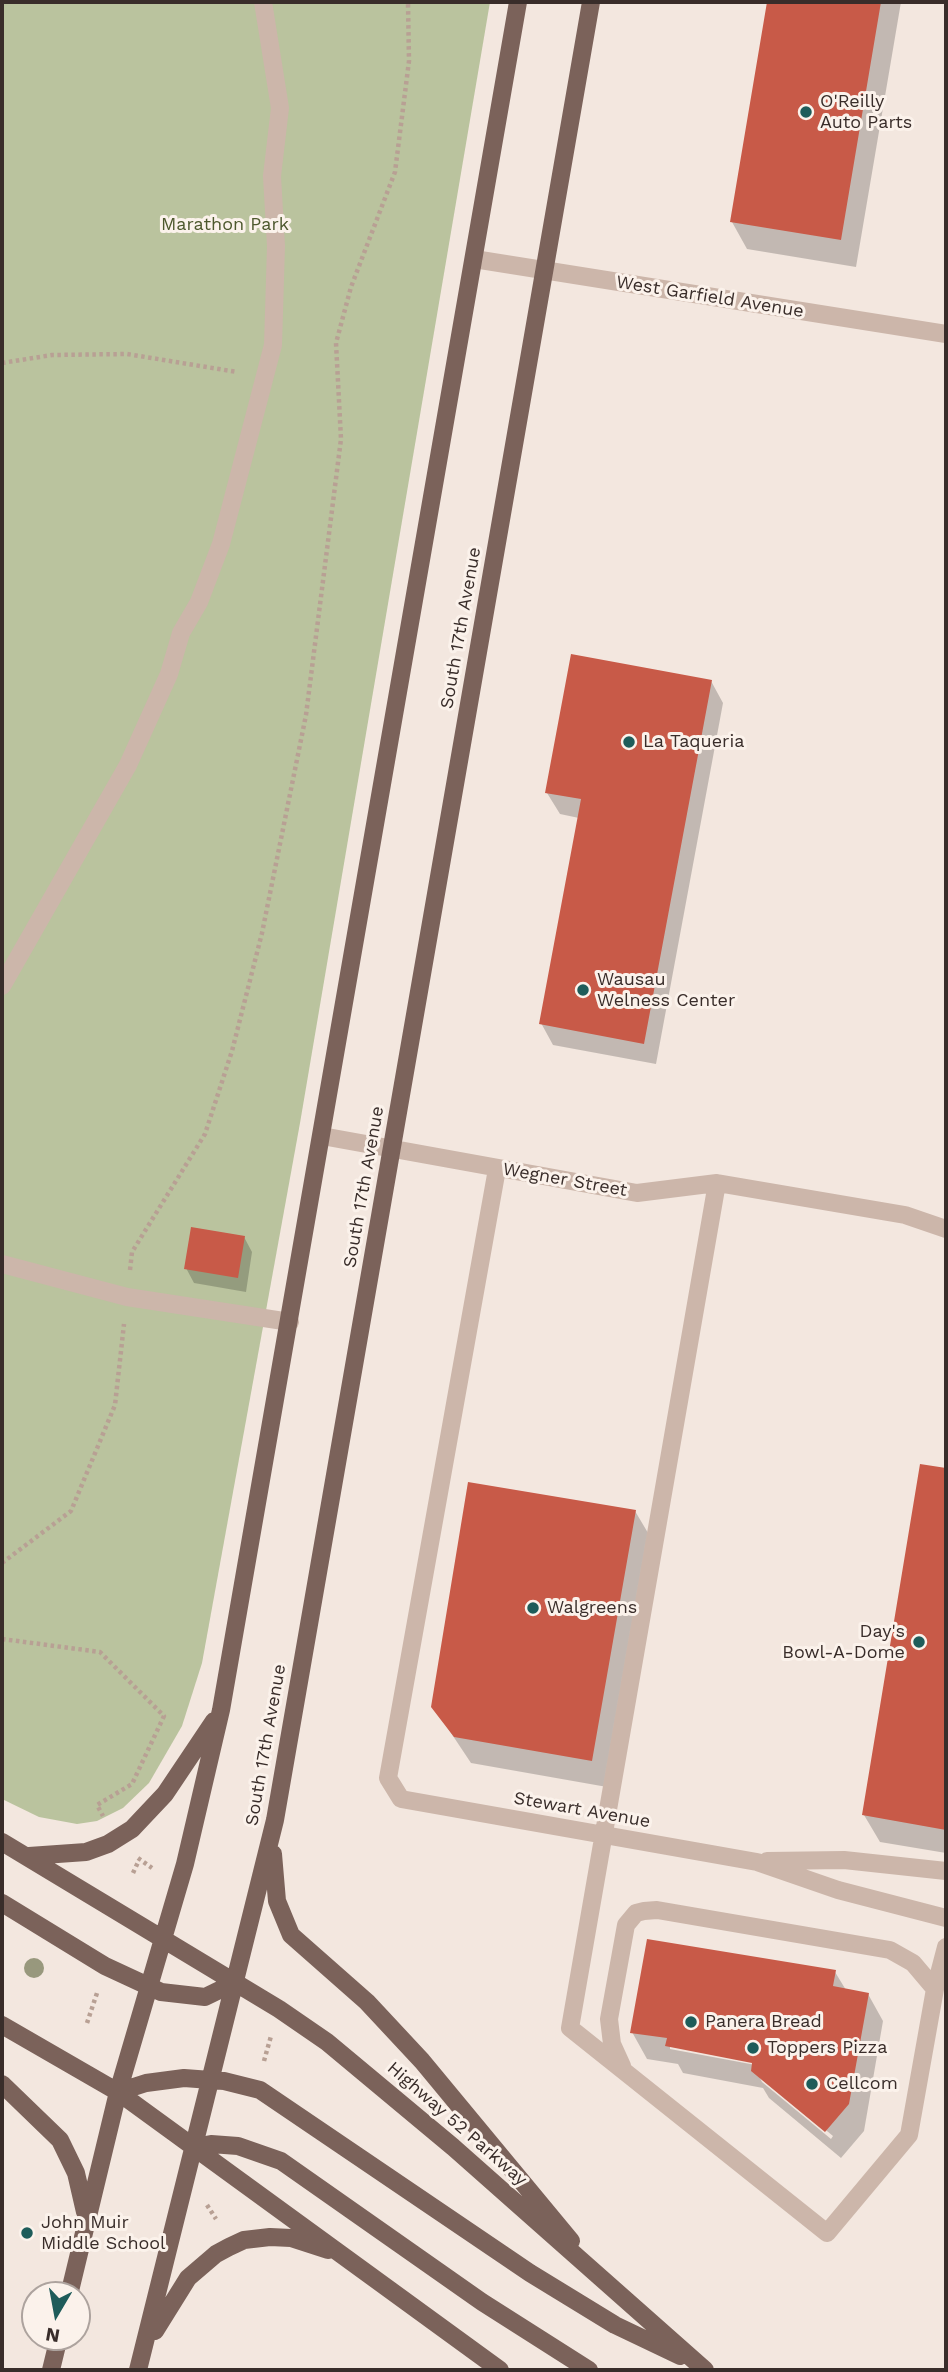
<!DOCTYPE html>
<style>
body{margin:0}
#map{position:relative;width:948px;height:2372px;overflow:hidden;background:#f3e7df;font-family:"Work Sans",sans-serif}
canvas{display:block}
.frame{position:absolute;inset:0;border:4px solid #392d2a;pointer-events:none}
.north{position:absolute;left:21px;top:2281px;width:70px;height:70px;box-sizing:border-box;background:#fbf2eb;border:2px solid #ada39e;border-radius:50%;rotate:190deg;font-size:19px;font-weight:700;line-height:28px;text-align:center;color:#392d2a}
.north::after{content:'';display:block;margin:auto;width:24px;height:32px;background:#1e5c5a;clip-path:polygon(50% 0,100% 100%,50% 72%,0 100%)}
</style>
<div id="map">
<canvas width="948" height="2372"></canvas>
<div class="frame"></div>
<div class="north">N</div>
</div>
<script>
const context = document.querySelector('canvas').getContext('2d');
context.lineJoin = 'round';
function paint(path, color) { context.fillStyle = color; context.fill(path, 'evenodd'); }
const poly = rows => new Path2D(rows.map(r => 'M' + r).join(''));
function trace(path, color, width, dash) { context.strokeStyle = color; context.lineWidth = width; context.lineCap = dash ? 'butt' : 'round'; context.setLineDash(dash || []); context.stroke(path); }
function write(font, color, halo, rows, align = 'center') {
  context.font = font + ' "Work Sans",sans-serif'; context.lineWidth = 6; context.setLineDash([]); context.textBaseline = 'middle'; context.strokeStyle = halo; context.fillStyle = color; for (const [text, x, y, turn = 0] of rows) {
    context.save(); context.translate(x, y); context.rotate((+turn || 0) * Math.PI / 180); context.textAlign = isNaN(turn) ? turn : align; if (halo) context.strokeText(text, 0, 0); context.fillText(text, 0, 0); context.restore();
  }
}
paint(poly([
 [2,2,490,2,300,1123,202,1663,182,1726,149,1783,123,1808,97,1821,77,1824,39,1817,2,1799]
]), '#bac39e');
paint(poly([
 [768,2,901,2,856,267,747,249,732,222],
 [711,681,723,703,656,1064,553,1045,541,1023,579,818,560,814,547,793],
 [244,1237,252,1252,246,1292,194,1283,186,1268],
 [922,1466,946,1470,946,1853,880,1842,864,1815],
 [635,1511,651,1538,607,1787,471,1763,433,1706],
 [835,1972,846,1990,868,1994,883,2021,864,2131,841,2158,769,2098,763,2088,683,2073,678,2064,647,2059,632,2032],
 [670,2045,761,2062,761,2066,670,2049],
 [758,2074,833,2136,831,2139,762,2082]
]), '#0003');
paint(poly([
 [767,2,881,2,841,240,730,222],
 [571,654,712,680,644,1044,539,1024,581,799,545,793],
 [191,1227,245,1236,238,1278,184,1269],
 [920,1464,946,1468,946,1830,862,1815],
 [468,1482,636,1510,592,1761,454,1737,431,1707],
 [647,1939,836,1970,833,1986,869,1993,849,2104,825,2132,751,2071,752,2063,665,2046,667,2038,630,2033]
]), '#c85a48');
trace(poly([
 [2,363,52,355,127,354,237,372],
 [130,1270,132,1252,205,1134,232,1051,262,933,306,715,341,439,336,343,351,287,395,172,409,61,408,2],
 [2,1563,71,1511,115,1405,124,1324],
 [2,1639,100,1652,164,1716,132,1784,97,1805,103,1816],
 [138,1858,152,1868],
 [133,1873,139,1860],
 [87,2023,97,1993],
 [264,2061,271,2036],
 [207,2205,216,2219]
]), '#b8a094', 4.5, [3.5, 3.5]);
trace(poly([
 [474,259,946,334],
 [2,986,128,765,169,674,181,633,199,602,221,544,273,345,276,246,272,176,280,108,263,2],
 [322,1136,637,1193,717,1183,905,1215,946,1229],
 [497,1169,388,1778,401,1799,757,1862,838,1890,946,1918],
 [717,1183,570,2028,827,2233,909,2135,935,1989,946,1947],
 [2,1264,127,1297,290,1322],
 [767,1861,844,1860,946,1871],
 [622,2066,612,2044,609,2019,626,1925,636,1913,644,1911,657,1910,890,1950,913,1963,935,1989]
]), '#ccb6aa', 18);
trace(poly([
 [2,1842,279,2009,327,2042,453,2147,705,2370],
 [273,1854,277,1901,291,1935,367,2002,422,2061,571,2241],
 [29,1856,86,1852,108,1844,132,1829,165,1794,214,1721],
 [2,1903,105,1966,161,1992,205,1997,234,1983],
 [2,2025,118,2092,500,2370],
 [2,2084,60,2140,76,2173,85,2212],
 [118,2092,146,2083,184,2078,224,2081,260,2090,530,2273,615,2325,680,2356],
 [195,2147,211,2144,238,2146,281,2161,482,2302,589,2370],
 [69,2295,118,2092,185,1864,221,1710,518,2],
 [155,2331,188,2278,216,2254,229,2247,244,2240,270,2237,291,2238,328,2250],
 [51,2370,59,2337],
 [138,2370,275,1820,591,2]
]), '#7b625a', 18);
context.fillStyle = '#98987d';
for (const [x, y] of [
 [34,1968]
]) { context.beginPath(); context.arc(x, y, 10, 0, 2 * Math.PI); context.fill(); }
for (const [x, y, r, color] of [
 [806,112,7,"#1e5c5a"],
 [629,742,7,"#1e5c5a"],
 [583,990,7,"#1e5c5a"],
 [533,1608,7,"#1e5c5a"],
 [919,1642,7,"#1e5c5a"],
 [691,2022,7,"#1e5c5a"],
 [753,2048,7,"#1e5c5a"],
 [812,2084,7,"#1e5c5a"],
 [27,2233,7,"#1e5c5a"]
]) { const dot = new Path2D(); dot.arc(x, y, r, 0, 2 * Math.PI); context.fillStyle = color; context.fill(dot); trace(dot, '#fbf2eb', 2.5); }
write('18px', '#392d2a', '#fbf2eb', [
 ["O'Reilly",820,102],
 ["Auto Parts",820,123],
 ["La Taqueria",643,742],
 ["Wausau",597,980],
 ["Welness Center",597,1001],
 ["Walgreens",547,1608],
 ["Day's",905,1632,"right"],
 ["Bowl-A-Dome",905,1653,"right"],
 ["Panera Bread",705,2022],
 ["Toppers Pizza",767,2048],
 ["Cellcom",826,2084],
 ["John Muir",41,2223],
 ["Middle School",41,2244]
], 'left');
write('18px', '#4d582d', '#fbf2eb', [
 ["Marathon Park",225,225]
]);
write('18px', '#392d2a', '#fbf2eb', [
 ["West Garfield Avenue",710,297,9],
 ["South 17th Avenue",461,628,-80],
 ["Wegner Street",565,1180,10],
 ["South 17th Avenue",364,1187,-80],
 ["South 17th Avenue",266,1745,-80],
 ["Stewart Avenue",582,1810,10],
 ["Highway 52 Parkway",457,2124,41]
]);
</script>
